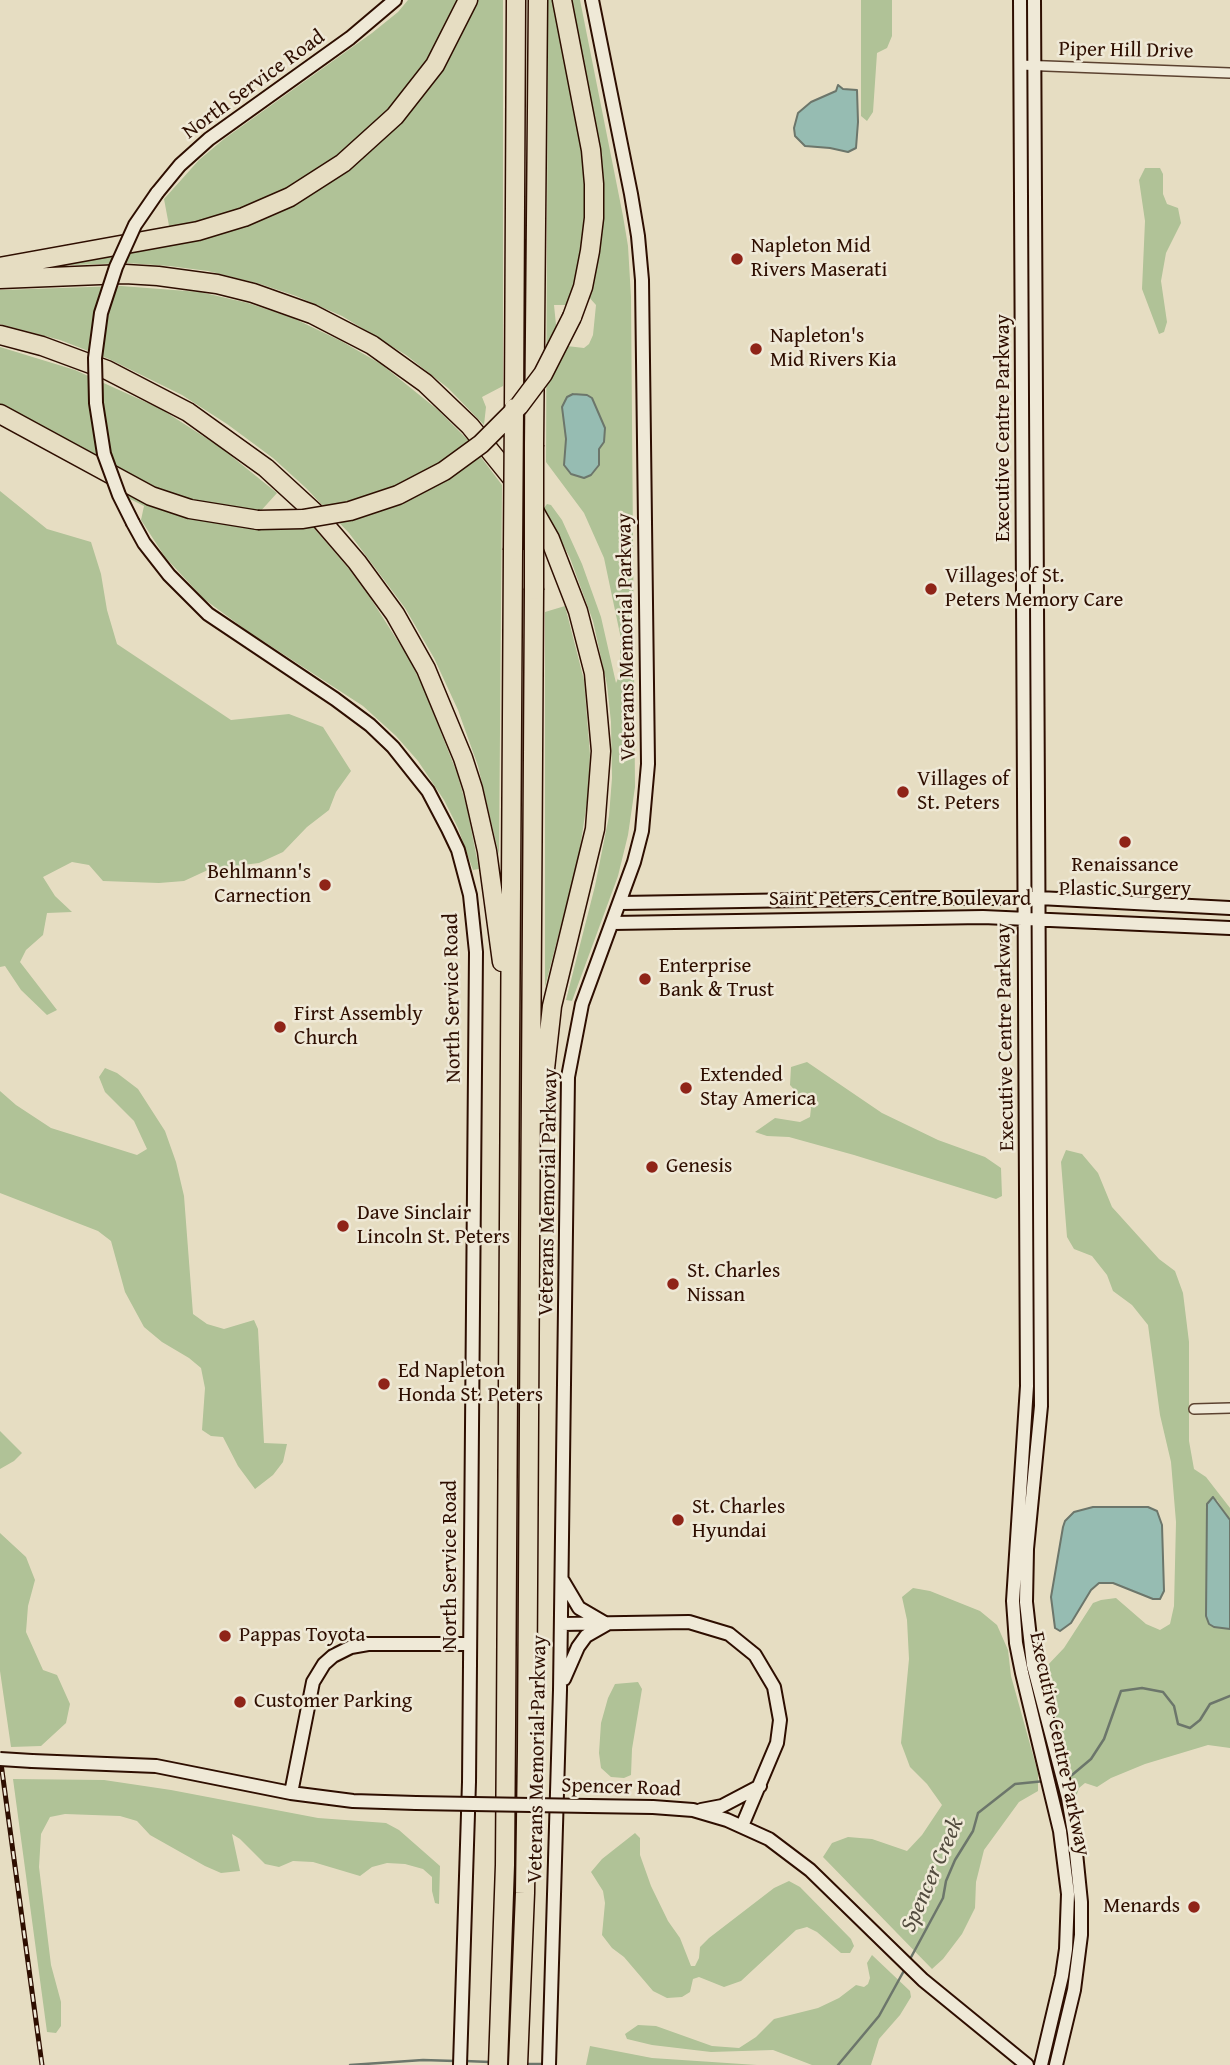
<!DOCTYPE html>
<style>
body{margin:0}
canvas{display:block;background:#e6ddc2}
</style>
<canvas width="1230" height="2065"></canvas>
<script>
const context = document.querySelector('canvas').getContext('2d');
context.lineJoin = 'round';
function paint(path, color) { context.fillStyle = color; context.fill(path, 'evenodd'); }
const poly = rows => new Path2D(rows.map(r => 'M' + r).join(''));
function trace(path, color, width, dash) { context.strokeStyle = color; context.lineWidth = width; context.lineCap = dash ? 'butt' : 'round'; context.setLineDash(dash || []); context.stroke(path); }
function write(font, color, halo, rows, align = 'center') {
  context.font = font + ' "Gentium Book Plus",serif'; context.lineWidth = 5; context.setLineDash([]); context.textBaseline = 'middle'; context.strokeStyle = halo; context.fillStyle = color; for (const [text, x, y, turn = 0] of rows) {
    context.save(); context.translate(x, y); context.rotate((+turn || 0) * Math.PI / 180); context.textAlign = isNaN(turn) ? turn : align; if (halo) context.strokeText(text, 0, 0); context.fillText(text, 0, 0); context.restore();
  }
}
paint(poly([
 [408,0,461,0,445,34,410,90,347,153,267,202,170,231,164,199,199,160,224,139,372,33,398,12],
 [473,0,503,0,503,386,482,397,486,407,484,425,448,388,406,355,342,316,296,296,260,284,208,271,169,266,127,263,45,266,192,239,370,149],
 [548,0,556,0,585,149,589,194,587,235,576,292,571,305,554,305,558,345,584,348,589,344,593,335,596,305,587,295,595,263,600,218,598,156,568,0,580,0,623,216,628,246,631,297,635,787,628,835,618,876,572,1001,566,1000,595,886,609,816,612,778,611,722,607,685,593,621,570,558,544,508,547,504,551,505,562,520,582,564,601,617,616,683,620,674,620,634,604,558,584,513,546,462],
 [573,394,587,395,592,398,605,428,604,442,599,448,599,465,591,475,584,478,571,474,564,465,566,439,562,407,567,397],
 [861,0,892,0,892,36,887,48,877,53,873,112,867,121,861,116],
 [1145,168,1160,168,1163,174,1163,194,1167,204,1178,208,1181,223,1166,253,1161,281,1167,322,1164,332,1159,334,1142,289,1145,221,1139,180],
 [121,286,200,292,248,303,293,318,341,341,381,364,438,410,468,440,502,485,499,855,478,766,458,710,434,658,405,608,349,533,306,488,273,458,227,424,182,395,109,359,60,340,0,324,0,290],
 [0,347,75,370,161,409,220,447,277,493,258,514,166,496,0,408],
 [0,491,47,529,91,542,101,574,107,610,117,644,231,720,289,714,323,727,351,771,336,792,329,810,307,827,283,852,259,863,210,869,184,881,159,883,103,881,89,865,72,862,43,877,55,896,72,912,47,913,43,935,26,950,20,962,57,1010,47,1015,21,990,5,966,0,967],
 [126,493,204,520,259,528,299,513,314,528,349,569,371,599,408,657,423,687,457,773,467,808,479,869,473,870,458,828,444,800,418,761,396,736,363,706,246,630,204,599,165,557,141,520,144,506,126,497],
 [565,606,584,680,590,755,588,795,579,855,545,987,545,612],
 [807,1062,882,1113,938,1140,985,1157,1001,1168,1002,1196,996,1199,854,1155,789,1137,767,1136,755,1132,775,1118,800,1122,810,1117,811,1108,790,1085,791,1067],
 [105,1068,117,1073,138,1089,165,1131,176,1162,184,1196,193,1314,207,1324,224,1329,254,1320,258,1329,264,1443,287,1444,283,1462,273,1475,255,1489,238,1466,223,1437,211,1436,202,1430,205,1388,201,1368,189,1358,162,1342,144,1327,125,1292,111,1241,98,1231,0,1193,0,1091,16,1105,51,1128,137,1155,147,1149,134,1121,105,1092,99,1077],
 [1066,1150,1082,1154,1098,1173,1112,1207,1159,1259,1175,1271,1183,1293,1189,1342,1189,1441,1194,1469,1206,1477,1230,1508,1230,1520,1217,1500,1207,1504,1206,1616,1209,1624,1214,1627,1230,1629,1230,1748,1208,1745,1145,1764,1111,1778,1097,1787,1085,1783,1079,1788,1075,1800,1045,1668,1064,1648,1093,1603,1101,1600,1116,1598,1146,1624,1160,1630,1170,1624,1174,1606,1176,1522,1171,1462,1160,1415,1148,1325,1132,1305,1113,1291,1107,1275,1092,1256,1074,1249,1067,1237,1061,1162],
 [0,1431,22,1453,14,1461,0,1469],
 [0,1533,26,1557,35,1580,28,1606,26,1632,43,1670,57,1675,70,1704,66,1723,41,1746,11,1747,0,1671],
 [913,1588,930,1591,980,1611,997,1625,1008,1650,1011,1676,1038,1773,1038,1791,1019,1802,984,1850,976,1882,975,1908,962,1934,943,1959,932,1969,823,1857,832,1843,848,1837,872,1839,907,1851,922,1835,942,1805,927,1784,910,1767,901,1743,909,1659,907,1620,902,1597],
 [638,1682,642,1689,632,1749,631,1775,624,1778,611,1777,601,1768,599,1753,601,1723,608,1698,615,1684],
 [13,1779,104,1780,171,1790,318,1818,386,1823,399,1830,440,1866,439,1904,435,1903,432,1891,432,1877,423,1869,405,1864,387,1863,372,1867,360,1876,313,1862,293,1861,279,1867,265,1864,240,1839,232,1834,240,1871,221,1873,205,1866,150,1835,137,1821,120,1816,65,1814,50,1817,41,1834,39,1867,51,1965,61,2002,61,2026,56,2033,47,2032],
 [635,1833,640,1838,640,1855,651,1886,668,1921,680,1938,691,1966,695,1966,699,1958,700,1947,709,1938,774,1888,789,1881,800,1887,851,1939,854,1946,850,1953,841,1953,817,1932,807,1927,796,1930,741,1981,724,1987,699,1977,693,1979,690,1992,682,1997,667,1998,653,1991,624,1957,612,1948,602,1935,605,1903,603,1891,591,1872,602,1859],
 [872,1955,910,1991,911,1997,900,2015,879,2039,871,2065,812,2065,773,2050,711,2052,652,2045,627,2039,625,2034,638,2025,656,2026,712,2046,739,2048,756,2037,774,2019,818,2008,839,1998,856,1985,864,1987,868,1984,870,1978,867,1963],
 [590,2046,652,2058,757,2065,586,2065]
]), '#b0c297');
const water = poly([
 [838,85,843,89,857,90,858,122,856,148,848,152,830,148,805,146,795,136,794,128,798,113,811,102,836,91,838,85],
 [573,394,587,395,592,398,605,428,604,442,599,449,599,465,591,475,584,478,571,474,564,465,566,439,562,407,567,397,573,394],
 [1213,1497,1230,1520,1230,1629,1214,1627,1209,1624,1206,1616,1207,1504,1213,1497],
 [1093,1507,1148,1507,1157,1511,1162,1525,1164,1591,1160,1599,1153,1599,1113,1583,1099,1583,1091,1590,1071,1623,1060,1631,1055,1628,1051,1597,1063,1527,1065,1521,1074,1512,1093,1507]
]);
paint(water, '#96bcb2');
trace(water, '#6c766b', 2);
trace(poly([
 [1065,1777,1072,1775,1091,1759,1104,1739,1121,1691,1142,1688,1163,1692,1174,1706,1178,1724,1190,1728,1200,1720,1210,1704,1230,1696],
 [909,1961,943,1898,946,1881,955,1860,973,1831,978,1813,1015,1784,1045,1781],
 [465,2061,490,2062],
 [524,2064,546,2064],
 [350,2065,423,2060,455,2061],
 [838,2065,879,2016,906,1967]
]), '#6c766b', 2.5);
const street = poly([
 [1020,65,1230,73],
 [1194,1409,1230,1408]
]);
const secondary = poly([
 [1020,0,1027,1386,1013,1601,1016,1643,1022,1673,1060,1831,1068,1894,1066,1949,1062,1976,1041,2065],
 [1034,0,1041,1406,1027,1549,1026,1602,1033,1665,1068,1798,1074,1833,1081,1902,1081,1935,1074,1990,1056,2065],
 [157,193,180,165,209,139,350,38,395,0],
 [133,523,144,543,169,575,208,614,335,699,370,725,393,747,428,791,448,829,458,850,470,895,476,952,469,1782,460,2065],
 [621,903,925,898,1039,898,1230,908],
 [613,923,983,917,1230,928],
 [563,1581,579,1608,603,1622],
 [561,1624,689,1622,729,1634,755,1655,774,1687,780,1720,777,1743,742,1826],
 [564,1679,578,1647,586,1636,607,1624],
 [32,1761,156,1766,291,1793,353,1801,416,1803],
 [291,1793,313,1682,324,1664,333,1656,351,1647,368,1644,470,1644],
 [589,1806,653,1807,693,1810,727,1820,769,1839,810,1870,923,1980,1027,2065],
 [701,1810,722,1806,760,1786],
 [549,2065,560,1690,568,1077,582,1004,634,862,642,831,648,764,642,280,638,236,631,194,592,0]
]);
const highway = poly([
 [562,0,591,150,594,184,594,218,590,251,583,287,572,317],
 [0,267,198,231,244,217,290,197,343,163,395,116,435,65,468,0],
 [0,279,125,274,158,276,217,284,253,293,312,314,372,345,425,383,470,426,524,493,550,539,578,611,594,673,601,751,595,829,552,1006,540,1114],
 [0,335,42,346,107,370,188,412,266,468,314,512,357,562,395,614,426,669,463,758,473,789,487,851,502,962],
 [514,408,516,0],
 [0,414,151,496,190,509,258,520],
 [534,445,538,0],
 [498,2065,505,1865,506,1725,513,550],
 [518,2065,525,1893,527,1751,534,590]
]);
trace(street, '#5c4230', 12);
trace(secondary, '#2e0e00', 16);
trace(highway, '#2e0e00', 21);
trace(street, '#efe9d7', 9);
trace(secondary, '#efe9d7', 12);
trace(highway, '#e6ddc2', 18);
const rail = poly([
 [0,1756,42,2065]
]);
trace(rail, '#2e0e00', 5);
trace(rail, '#efe9d7', 2.5, [8]);
const secondaryBridge = poly([
 [133,523,119,495,104,454,96,403,95,358,101,313,116,267,135,225,157,193],
 [0,1759,32,1761],
 [416,1803,589,1806]
]);
const highwayBridge = poly([
 [258,520,303,519,350,511,398,495,444,471,481,444,519,406,543,374,572,317],
 [513,550,514,408],
 [534,590,534,445]
]);
trace(secondaryBridge, '#2e0e00', 16, []);
trace(highwayBridge, '#2e0e00', 21, []);
trace(secondaryBridge, '#efe9d7', 12);
trace(highwayBridge, '#e6ddc2', 18);
for (const [x, y, r, color] of [
 [737,259,7,"#8f2418"],
 [756,349,7,"#8f2418"],
 [931,589,7,"#8f2418"],
 [903,792,7,"#8f2418"],
 [1125,842,7,"#8f2418"],
 [325,885,7,"#8f2418"],
 [645,979,7,"#8f2418"],
 [280,1027,7,"#8f2418"],
 [686,1088,7,"#8f2418"],
 [652,1167,7,"#8f2418"],
 [343,1226,7,"#8f2418"],
 [673,1284,7,"#8f2418"],
 [384,1384,7,"#8f2418"],
 [678,1520,7,"#8f2418"],
 [225,1636,7,"#8f2418"],
 [240,1702,7,"#8f2418"],
 [1194,1907,7,"#8f2418"]
]) { const dot = new Path2D(); dot.arc(x, y, r, 0, 2 * Math.PI); context.fillStyle = color; context.fill(dot); trace(dot, '#efe9d7', 2.5); }
write('21px', '#2e0e00', '#efe9d7', [
 ["Piper Hill Drive",1126,51,1],
 ["North Service Road",254,85,-36],
 ["Executive Centre Parkway",1004,428,-90],
 ["Veterans Memorial Parkway",627,637,-91],
 ["Saint Peters Centre Boulevard",900,900],
 ["North Service Road",453,998,-91],
 ["Executive Centre Parkway",1006,1037,-91],
 ["Veterans Memorial Parkway",549,1192,-89],
 ["North Service Road",451,1565,-90],
 ["Executive Centre Parkway",1059,1744,78],
 ["Veterans Memorial Parkway",538,1759,-89],
 ["Spencer Road",621,1788,2]
]);
write('21px', '#2e0e00', '#efe9d7', [
 ["Napleton Mid",751,247],
 ["Rivers Maserati",751,271],
 ["Napleton's",770,337],
 ["Mid Rivers Kia",770,361],
 ["Villages of St.",945,577],
 ["Peters Memory Care",945,601],
 ["Villages of",917,780],
 ["St. Peters",917,804],
 ["Renaissance",1125,866,"center"],
 ["Plastic Surgery",1125,890,"center"],
 ["Behlmann's",311,873,"right"],
 ["Carnection",311,897,"right"],
 ["Enterprise",659,967],
 ["Bank & Trust",659,991],
 ["First Assembly",294,1015],
 ["Church",294,1039],
 ["Extended",700,1076],
 ["Stay America",700,1100],
 ["Genesis",666,1167],
 ["Dave Sinclair",357,1214],
 ["Lincoln St. Peters",357,1238],
 ["St. Charles",687,1272],
 ["Nissan",687,1296],
 ["Ed Napleton",398,1372],
 ["Honda St. Peters",398,1396],
 ["St. Charles",692,1508],
 ["Hyundai",692,1532],
 ["Pappas Toyota",239,1636],
 ["Customer Parking",254,1702],
 ["Menards",1180,1907,"right"]
], 'left');
write('italic 23px', '#524b3e', '#efe9d7', [
 ["Spencer Creek",933,1875,-66]
]);
</script>
